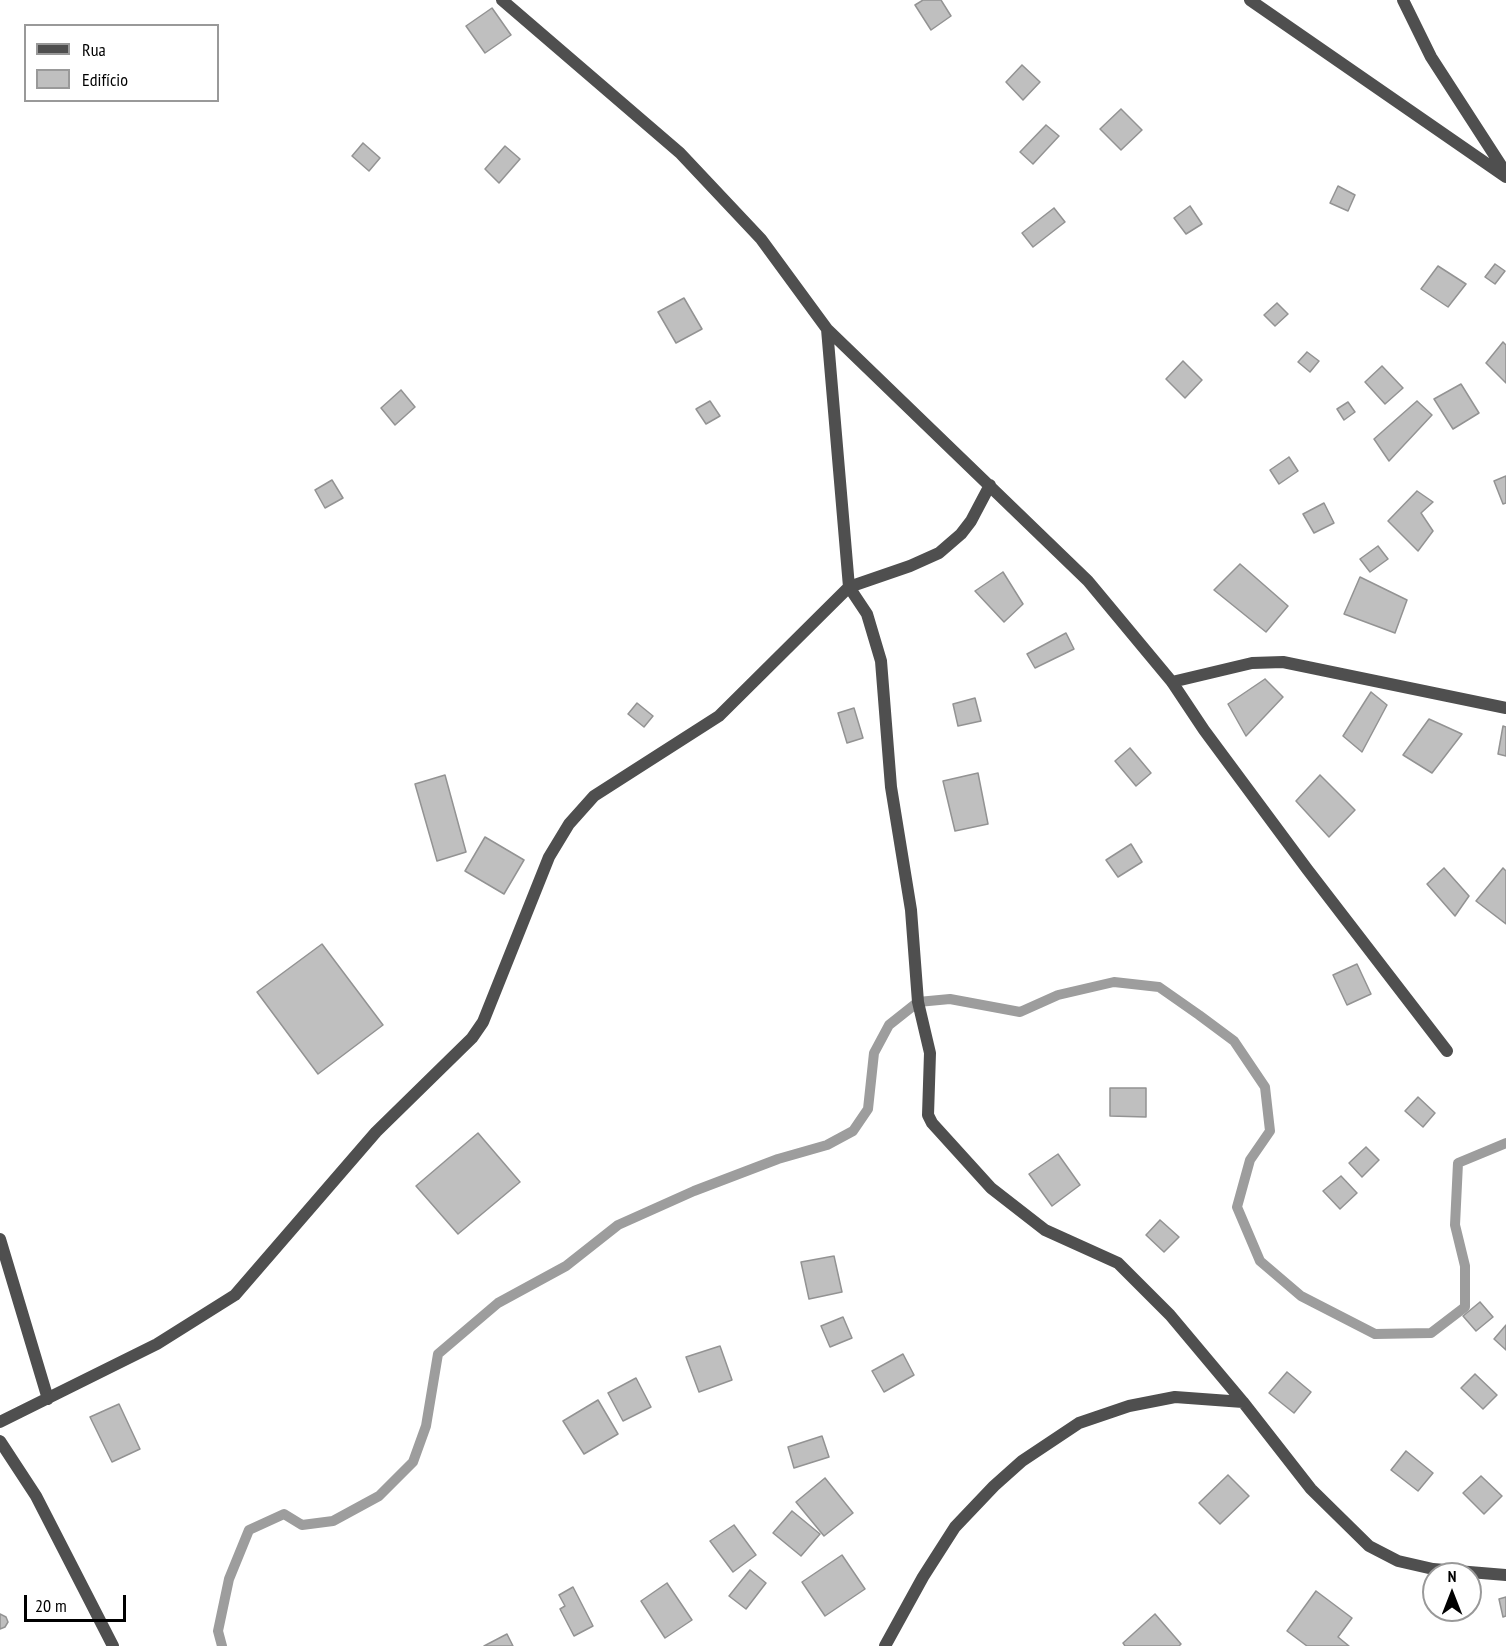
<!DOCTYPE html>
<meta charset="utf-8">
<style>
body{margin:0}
#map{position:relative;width:1506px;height:1646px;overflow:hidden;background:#fff;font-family:"PT Sans Narrow",sans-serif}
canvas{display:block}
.legend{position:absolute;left:24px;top:24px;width:195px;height:78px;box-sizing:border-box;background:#fff;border:2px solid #999;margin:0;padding:8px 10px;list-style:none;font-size:18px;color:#000}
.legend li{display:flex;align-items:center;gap:12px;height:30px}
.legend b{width:30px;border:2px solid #999}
.north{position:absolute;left:1422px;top:1562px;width:60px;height:60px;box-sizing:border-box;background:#fff;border:2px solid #999;border-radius:50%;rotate:0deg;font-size:16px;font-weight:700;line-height:24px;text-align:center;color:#000}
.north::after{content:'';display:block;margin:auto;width:21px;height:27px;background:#000;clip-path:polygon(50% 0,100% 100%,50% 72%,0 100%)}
.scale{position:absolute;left:24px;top:1595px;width:102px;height:27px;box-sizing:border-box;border:3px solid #000;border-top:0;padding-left:8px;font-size:18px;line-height:21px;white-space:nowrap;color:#000;-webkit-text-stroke:4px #fff;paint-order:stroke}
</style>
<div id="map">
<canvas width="1506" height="1646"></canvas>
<ul class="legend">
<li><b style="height:8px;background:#4f4f4f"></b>Rua</li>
<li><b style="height:16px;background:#bfbfbf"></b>Edifício</li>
</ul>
<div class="north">N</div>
<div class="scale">20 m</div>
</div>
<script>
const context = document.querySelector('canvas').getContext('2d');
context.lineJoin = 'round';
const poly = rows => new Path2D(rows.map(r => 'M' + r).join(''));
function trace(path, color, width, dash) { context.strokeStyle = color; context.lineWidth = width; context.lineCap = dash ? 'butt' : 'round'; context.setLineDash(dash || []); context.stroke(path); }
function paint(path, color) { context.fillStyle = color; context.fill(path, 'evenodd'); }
trace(poly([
 [222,1646,218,1631,229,1579,249,1530,284,1514,302,1525,333,1521,379,1496,413,1462,426,1426,438,1354,498,1303,566,1266,618,1225,694,1191,778,1159,827,1145,853,1131,868,1109,874,1053,889,1025,918,1002,950,999,1020,1012,1058,995,1114,982,1159,987,1199,1015,1234,1041,1265,1087,1270,1131,1250,1160,1237,1207,1260,1261,1301,1296,1375,1334,1431,1333,1465,1307,1465,1266,1455,1225,1458,1163,1506,1143]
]), '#9d9d9d', 10);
const building = poly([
 [923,0,941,0,951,16,931,30,915,5,923,0],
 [492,8,511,35,485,53,466,26,492,8],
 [1022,65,1040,82,1023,100,1006,82,1022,65],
 [1121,109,1142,130,1121,150,1100,129,1121,109],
 [1046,125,1059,136,1033,164,1020,152,1046,125],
 [363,143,380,158,369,171,352,156,363,143],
 [505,146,520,159,499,183,485,169,505,146],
 [1338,186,1355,195,1348,211,1330,203,1338,186],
 [1190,206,1202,224,1186,234,1174,218,1190,206],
 [1054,208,1065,222,1033,247,1022,233,1054,208],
 [1495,264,1505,271,1495,284,1485,277,1495,264],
 [1438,266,1466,284,1448,307,1421,289,1438,266],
 [684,298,702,329,676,343,658,312,684,298],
 [1277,303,1288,314,1275,326,1264,315,1277,303],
 [1503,342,1506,345,1506,383,1486,363,1503,342],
 [1307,352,1319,361,1310,372,1298,362,1307,352],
 [1183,361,1202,380,1185,398,1166,379,1183,361],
 [1382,366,1403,388,1385,404,1365,382,1382,366],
 [1461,384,1479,413,1453,429,1434,399,1461,384],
 [401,390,415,407,395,425,381,408,401,390],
 [710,401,720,416,706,424,696,409,710,401],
 [1417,401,1432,415,1389,461,1374,439,1417,401],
 [1348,402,1355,412,1344,420,1337,409,1348,402],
 [1289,457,1298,471,1279,484,1270,470,1289,457],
 [1506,476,1506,503,1503,504,1494,481,1506,476],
 [332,480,343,498,325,508,315,490,332,480],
 [1417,491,1433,502,1421,513,1433,531,1418,551,1388,521,1417,491],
 [1324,503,1334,523,1314,533,1303,514,1324,503],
 [1378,546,1388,559,1370,572,1360,559,1378,546],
 [1240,564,1288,606,1266,632,1214,590,1240,564],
 [1003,572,1023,604,1004,622,975,591,1003,572],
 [1360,577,1407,600,1395,633,1344,614,1360,577],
 [1066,633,1074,649,1035,668,1027,654,1066,633],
 [1265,679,1283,697,1246,736,1228,704,1265,679],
 [1371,692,1387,705,1362,752,1343,736,1371,692],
 [975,698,981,721,958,726,953,704,975,698],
 [637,703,653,716,644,727,628,714,637,703],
 [854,708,863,738,847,743,838,713,854,708],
 [1429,719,1462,734,1432,773,1403,755,1429,719],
 [1503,726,1506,727,1506,756,1498,754,1503,726],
 [1130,748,1151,773,1136,786,1115,761,1130,748],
 [978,773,988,824,955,831,943,781,978,773],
 [445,775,466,852,437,861,415,784,445,775],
 [1320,775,1355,810,1329,837,1296,801,1320,775],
 [485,837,524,860,504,894,465,871,485,837],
 [1131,844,1142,862,1118,877,1106,860,1131,844],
 [1444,868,1469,896,1455,916,1427,884,1444,868],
 [1503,868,1506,871,1506,924,1476,901,1503,868],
 [322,944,383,1025,318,1074,257,992,322,944],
 [1357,964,1371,994,1347,1005,1333,975,1357,964],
 [1110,1088,1146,1088,1146,1117,1110,1116,1110,1088],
 [1418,1097,1435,1113,1423,1127,1405,1111,1418,1097],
 [478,1133,520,1182,458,1234,416,1186,478,1133],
 [1366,1147,1379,1160,1362,1177,1349,1163,1366,1147],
 [1058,1154,1080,1185,1052,1206,1029,1174,1058,1154],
 [1341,1176,1357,1193,1340,1209,1323,1191,1341,1176],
 [1160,1220,1179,1237,1164,1252,1146,1235,1160,1220],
 [834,1256,842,1292,809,1299,801,1262,834,1256],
 [1480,1302,1493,1317,1476,1331,1463,1316,1480,1302],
 [843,1317,852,1338,830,1347,821,1326,843,1317],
 [1506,1325,1506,1350,1494,1339,1506,1325],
 [720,1346,732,1380,699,1392,686,1357,720,1346],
 [903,1354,914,1375,884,1392,872,1371,903,1354],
 [1287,1372,1311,1392,1294,1413,1269,1393,1287,1372],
 [1475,1374,1497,1395,1483,1409,1461,1388,1475,1374],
 [636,1378,651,1407,623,1421,608,1393,636,1378],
 [598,1400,618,1434,584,1454,563,1421,598,1400],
 [119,1404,140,1449,112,1462,90,1417,119,1404],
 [822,1436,829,1457,794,1468,788,1447,822,1436],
 [1406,1451,1433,1473,1418,1491,1391,1470,1406,1451],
 [1228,1475,1249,1496,1220,1524,1199,1503,1228,1475],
 [1481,1476,1502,1496,1484,1514,1463,1493,1481,1476],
 [825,1478,853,1513,824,1536,796,1502,825,1478],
 [792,1511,820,1534,801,1556,773,1533,792,1511],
 [734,1525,756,1555,733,1572,710,1541,734,1525],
 [842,1555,865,1589,825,1616,802,1582,842,1555],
 [750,1570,766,1583,746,1609,729,1596,750,1570],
 [667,1583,692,1620,665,1638,641,1601,667,1583],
 [573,1587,593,1626,574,1636,560,1609,565,1606,559,1595,573,1587],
 [1316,1591,1352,1618,1338,1637,1349,1646,1307,1646,1287,1631,1316,1591],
 [1506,1597,1506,1616,1503,1617,1499,1599,1506,1597],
 [0,1614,6,1617,8,1622,5,1627,0,1629,0,1614],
 [1155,1614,1181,1644,1179,1646,1125,1646,1123,1643,1155,1614],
 [507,1634,513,1646,484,1646,507,1634]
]);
paint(building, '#bfbfbf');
trace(building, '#939393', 1.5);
trace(poly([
 [1250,0,1506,177],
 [1403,0,1431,57,1506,173],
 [827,329,1088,581,1172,682,1204,730,1307,869,1447,1051],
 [990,485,971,521,961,534,939,553,910,566,849,587,867,614,881,661,891,787,911,910,918,1002,930,1053,928,1115,932,1123,991,1188,1045,1230,1118,1263,1170,1315,1243,1402,1311,1489,1369,1546,1398,1561,1433,1569,1506,1575],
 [1172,682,1252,663,1283,662,1506,708],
 [0,1239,48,1399],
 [0,1422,157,1344,235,1295,376,1132,472,1038,483,1022,549,857,569,824,594,796,719,716,849,587,827,329,761,239,680,153,502,0],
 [0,1441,36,1496,113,1646],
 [885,1646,923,1577,955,1527,994,1486,1022,1461,1079,1423,1129,1406,1175,1397,1243,1402]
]), '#4f4f4f', 12);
</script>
